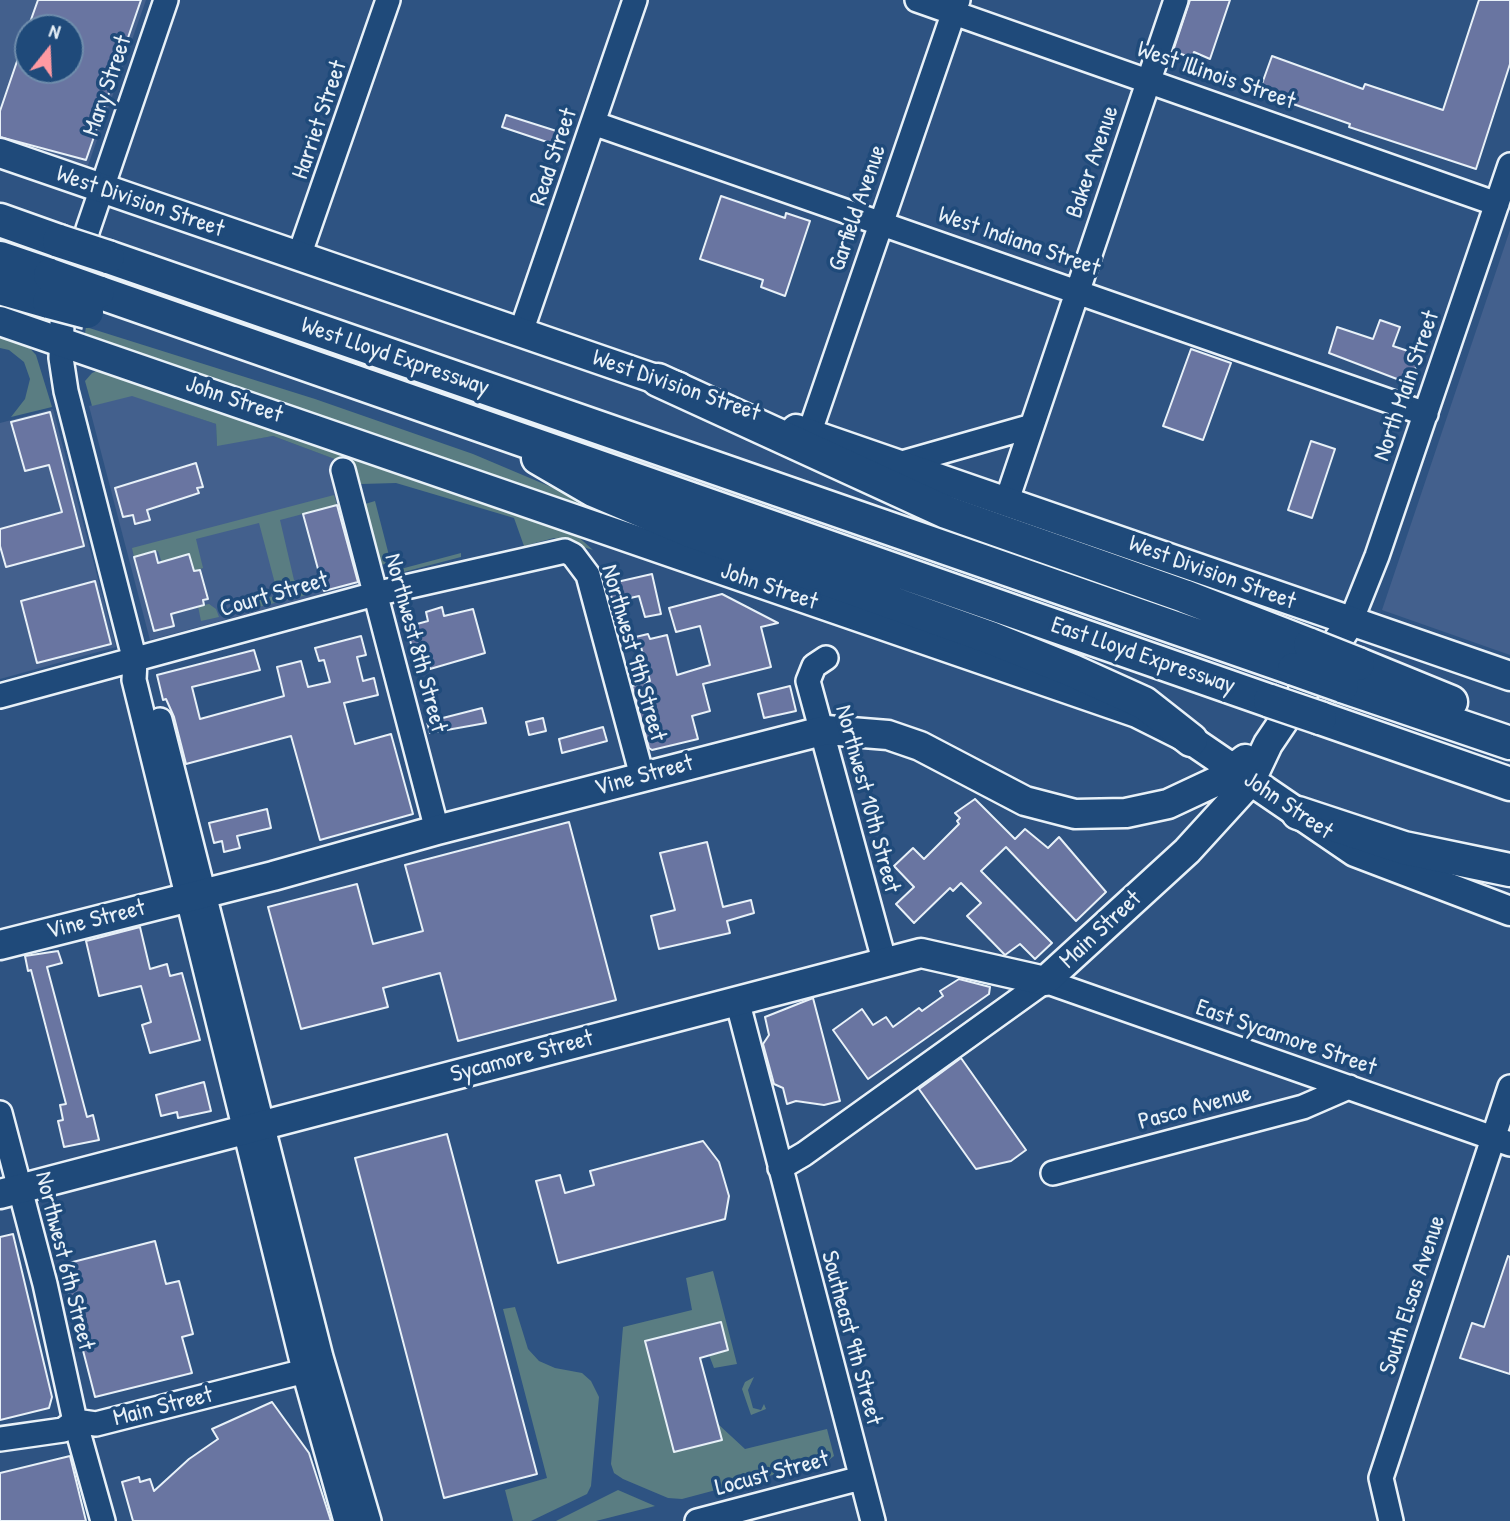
<!DOCTYPE html>
<style>
body{margin:0}
#map{position:relative;width:1510px;height:1521px;overflow:hidden;background:#2e5382;font-family:"Patrick Hand",sans-serif}
canvas{display:block}
.north{position:absolute;left:14px;top:14px;width:70px;height:70px;box-sizing:border-box;background:#1f4a7a;border:2px solid #6f8dac;border-radius:50%;rotate:18deg;font-size:19px;font-weight:700;line-height:28px;text-align:center;color:#e8f1f8}
.north::after{content:'';display:block;margin:auto;width:24px;height:32px;background:#ff9aa2;clip-path:polygon(50% 0,100% 100%,50% 72%,0 100%)}
</style>
<div id="map">
<canvas width="1510" height="1521"></canvas>
<div class="north">N</div>
</div>
<script>
const context = document.querySelector('canvas').getContext('2d');
context.lineJoin = 'round';
function paint(path, color) { context.fillStyle = color; context.fill(path, 'evenodd'); }
const poly = rows => new Path2D(rows.map(r => 'M' + r).join(''));
function trace(path, color, width, dash) { context.strokeStyle = color; context.lineWidth = width; context.lineCap = dash ? 'butt' : 'round'; context.setLineDash(dash || []); context.stroke(path); }
function write(font, color, halo, rows, align = 'center') {
  context.font = font + ' "Patrick Hand",sans-serif'; context.lineWidth = 7; context.setLineDash([]); context.textBaseline = 'middle'; context.strokeStyle = halo; context.fillStyle = color; for (const [text, x, y, turn = 0] of rows) {
    context.save(); context.translate(x, y); context.rotate((+turn || 0) * Math.PI / 180); context.textAlign = isNaN(turn) ? turn : align; if (halo) context.strokeText(text, 0, 0); context.fillText(text, 0, 0); context.restore();
  }
}
paint(poly([
 [0,0,146,0,85,174,0,143],
 [28,28,70,28,70,70,28,70],
 [1510,230,1510,655,1382,610],
 [132,395,216,424,217,445,273,436,335,459,366,582,150,640,89,406],
 [53,409,116,647,0,679,0,423]
]), '#43608d');
paint(poly([
 [86,327,315,399,473,454,641,525,638,532,84,339],
 [0,329,23,341,36,355,52,407,11,417,25,399,30,379,24,362,9,350,0,348],
 [103,368,565,525,593,550,554,538,524,546,514,518,396,483,361,484,356,467,273,436,217,446,216,424,132,396,92,406,85,381,92,373],
 [334,495,337,505,280,520,294,580,309,587,311,594,230,614,238,606,278,595,259,523,196,539,203,568,194,571,188,554,170,560,167,578,158,551,134,557,132,548],
 [375,501,393,571,461,553,461,557,392,575,388,573,385,564,381,565,365,504],
 [209,604,216,609,219,617,201,621,198,606],
 [713,1271,737,1364,714,1368,709,1355,728,1350,720,1322,645,1341,674,1452,722,1440,718,1424,745,1449,827,1429,834,1456,829,1460,682,1499,668,1498,623,1479,614,1473,611,1464,623,1327,692,1310,686,1278],
 [515,1307,528,1349,539,1361,555,1368,582,1373,591,1381,599,1397,591,1486,587,1494,531,1521,513,1521,505,1490,547,1478,503,1309],
 [754,1377,748,1390,753,1408,761,1410,764,1404,766,1409,751,1415,742,1389,745,1382],
 [618,1490,655,1506,596,1521,556,1521]
]), '#5a7d82');
const building = poly([
 [38,0,141,0,86,160,0,137,0,111,26,35,28,70,70,70,70,28,28,28,38,0],
 [1190,0,1230,0,1210,59,1194,52,1192,58,1173,51,1190,0],
 [1479,0,1510,0,1510,64,1476,169,1349,127,1350,124,1259,92,1272,56,1363,89,1365,84,1443,110,1479,0],
 [506,115,566,134,562,147,502,127,506,115],
 [721,196,785,218,786,213,810,221,785,296,761,287,763,280,700,259,721,196],
 [1380,320,1400,327,1393,346,1420,355,1410,384,1329,353,1337,327,1373,339,1380,320],
 [1191,349,1231,363,1203,440,1163,426,1191,349],
 [50,412,84,546,6,567,0,546,0,529,62,512,49,465,25,471,11,422,50,412],
 [1311,441,1335,449,1312,518,1288,510,1311,441],
 [196,463,203,487,197,488,199,493,147,510,150,520,135,524,133,515,123,517,115,488,196,463],
 [337,505,358,582,324,591,303,514,337,505],
 [155,551,158,563,189,554,194,571,200,570,208,599,203,600,204,605,171,614,174,626,154,631,134,557,155,551],
 [652,574,661,614,645,617,639,596,613,602,608,584,652,574],
 [95,581,111,644,37,663,21,601,95,581],
 [722,594,778,623,761,627,771,667,703,684,710,711,692,716,698,739,652,750,649,748,632,686,650,681,641,647,625,651,623,640,648,634,650,639,667,635,677,675,710,665,700,626,676,632,669,608,722,594],
 [442,607,444,616,473,609,485,653,430,669,426,654,415,657,406,627,428,621,426,612,442,607],
 [361,636,366,655,357,657,363,681,374,678,378,695,344,703,355,744,391,734,413,814,320,840,291,736,186,764,174,717,166,699,163,700,157,675,254,650,260,670,192,687,200,719,284,696,277,667,301,661,308,687,330,682,324,660,319,661,315,648,361,636],
 [790,686,796,711,764,718,758,694,790,686],
 [482,708,486,723,430,733,427,722,482,708],
 [543,718,546,731,529,735,526,722,543,718],
 [603,727,607,741,562,753,559,739,603,727],
 [975,799,1015,839,1025,829,1048,848,1059,837,1106,892,1076,921,1006,847,981,871,1052,943,1035,959,1020,944,1005,955,967,916,981,903,961,883,953,891,950,888,914,923,896,904,914,887,894,866,913,848,924,859,959,824,957,821,960,818,955,813,975,799],
 [267,809,271,828,237,836,240,848,224,852,222,841,214,843,209,823,267,809],
 [569,822,616,1000,458,1041,440,973,383,988,388,1007,301,1029,268,907,357,884,373,944,423,931,405,865,569,822],
 [707,842,723,907,751,900,754,913,727,921,730,933,659,949,651,916,675,910,660,853,707,842],
 [140,927,150,969,167,964,170,976,182,973,200,1040,150,1053,142,1025,151,1022,141,986,99,996,86,941,140,927],
 [58,951,62,963,47,967,87,1117,93,1115,99,1140,64,1147,58,1121,63,1120,60,1105,66,1104,31,970,28,971,25,956,58,951],
 [959,979,990,987,989,994,868,1079,833,1030,862,1009,873,1025,886,1017,893,1027,919,1008,922,1011,943,996,940,991,959,979],
 [813,998,840,1101,824,1105,796,1101,787,1104,783,1088,774,1084,763,1044,769,1035,765,1017,813,998],
 [961,1058,1026,1150,1011,1161,976,1169,919,1089,961,1058],
 [204,1082,211,1111,178,1118,177,1112,161,1116,156,1095,204,1082],
 [447,1134,537,1474,444,1498,355,1158,447,1134],
 [703,1141,719,1162,729,1196,725,1219,558,1263,536,1181,560,1175,565,1193,594,1185,590,1171,703,1141],
 [13,1234,52,1397,49,1408,0,1420,0,1237,13,1234],
 [155,1241,166,1284,179,1281,193,1334,182,1337,192,1373,95,1397,61,1265,155,1241],
 [1508,1256,1510,1257,1510,1374,1460,1358,1472,1323,1484,1327,1508,1256],
 [721,1322,728,1350,700,1358,722,1440,674,1452,645,1341,721,1322],
 [272,1402,309,1453,331,1521,133,1521,122,1482,139,1477,140,1482,150,1479,154,1491,189,1459,218,1439,212,1429,272,1402],
 [70,1456,86,1521,0,1521,0,1473,70,1456]
]);
paint(building, '#6975a1');
trace(building, '#e8f1f8', 2);
const minor = poly([
 [166,0,88,229,62,323,61,358,66,391,135,661,134,680,308,1386,346,1521],
 [917,0,1497,204],
 [593,123,1426,414],
 [299,256,388,0],
 [521,332,635,0],
 [809,434,958,0],
 [895,465,1032,426],
 [343,470,437,830],
 [1007,500,1176,0],
 [1351,621,1377,556,1510,165],
 [826,658,814,666,808,681,884,960],
 [0,696,375,594,565,551,573,555,588,575,642,776],
 [160,720,321,1357,369,1521],
 [737,1000,873,1521],
 [0,1113,45,1284,75,1421,103,1521],
 [780,1168,804,1154,1045,981,1510,1144],
 [1053,1173,1303,1107,1349,1087],
 [0,1439,63,1430,75,1421,96,1424,305,1371,316,1361],
 [697,1521,861,1478],
 [1391,1521,1381,1478,1510,1087]
]);
const major = poly([
 [0,153,679,387],
 [0,321,1137,713,1191,740,1355,852,1510,911],
 [796,429,1510,676],
 [0,945,273,876,437,830,826,730,888,735,920,746,1025,801,1075,814,1126,813,1168,804,1215,782,1245,759],
 [0,1194,921,953,1045,981,1187,851,1250,782,1268,744,1351,621]
]);
const highway = poly([
 [0,220,59,241],
 [108,257,1294,669],
 [0,258,50,275],
 [0,288,49,302],
 [98,292,1270,701],
 [658,380,946,512,1184,596,1310,645],
 [538,458,593,490,690,531,991,638,1073,671,1144,703,1191,740],
 [1358,664,1451,702],
 [1342,686,1510,743],
 [1320,718,1510,784],
 [1298,813,1404,848,1510,870]
]);
trace(minor, '#e8f1f8', 28);
trace(major, '#e8f1f8', 33);
trace(highway, '#e8f1f8', 37);
trace(minor, '#1f4a7a', 23);
trace(major, '#1f4a7a', 28);
trace(highway, '#1f4a7a', 32);
const highwayBridge = poly([
 [59,241,108,257],
 [50,275,98,292],
 [49,302,87,312],
 [1310,645,1358,664],
 [1294,669,1342,686],
 [1270,701,1320,718]
]);
trace(highwayBridge, '#e8f1f8', 37, []);
trace(highwayBridge, '#1f4a7a', 32);
write('24px', '#e8f1f8', '#1f4a7a', [
 ["West Illinois Street",1216,76,19],
 ["Mary Street",108,86,-71],
 ["Harriet Street",320,120,-71],
 ["Read Street",554,157,-71],
 ["Baker Avenue",1093,162,-71],
 ["West Division Street",140,202,19],
 ["Garfield Avenue",858,208,-71],
 ["West Indiana Street",1019,242,19],
 ["West Lloyd Expressway",395,357,19],
 ["West Division Street",676,386,19],
 ["North Main Street",1407,386,-71],
 ["John Street",234,400,19],
 ["West Division Street",1212,573,20],
 ["John Street",769,587,19],
 ["Court Street",274,595,-16],
 ["Northwest 8th Street",415,643,75],
 ["Northwest 9th Street",633,653,74],
 ["East Lloyd Expressway",1143,656,19],
 ["Vine Street",644,776,-15],
 ["Northwest 10th Street",867,799,75],
 ["John Street",1288,806,34],
 ["Vine Street",96,920,-14],
 ["Main Street",1101,930,-43],
 ["East Sycamore Street",1286,1038,19],
 ["Sycamore Street",522,1057,-15],
 ["Pasco Avenue",1195,1108,-15],
 ["Northwest 6th Street",64,1261,76],
 ["South Elsas Avenue",1413,1295,-72],
 ["Southeast 9th Street",851,1338,75],
 ["Main Street",163,1407,-14],
 ["Locust Street",772,1474,-15]
]);
</script>
